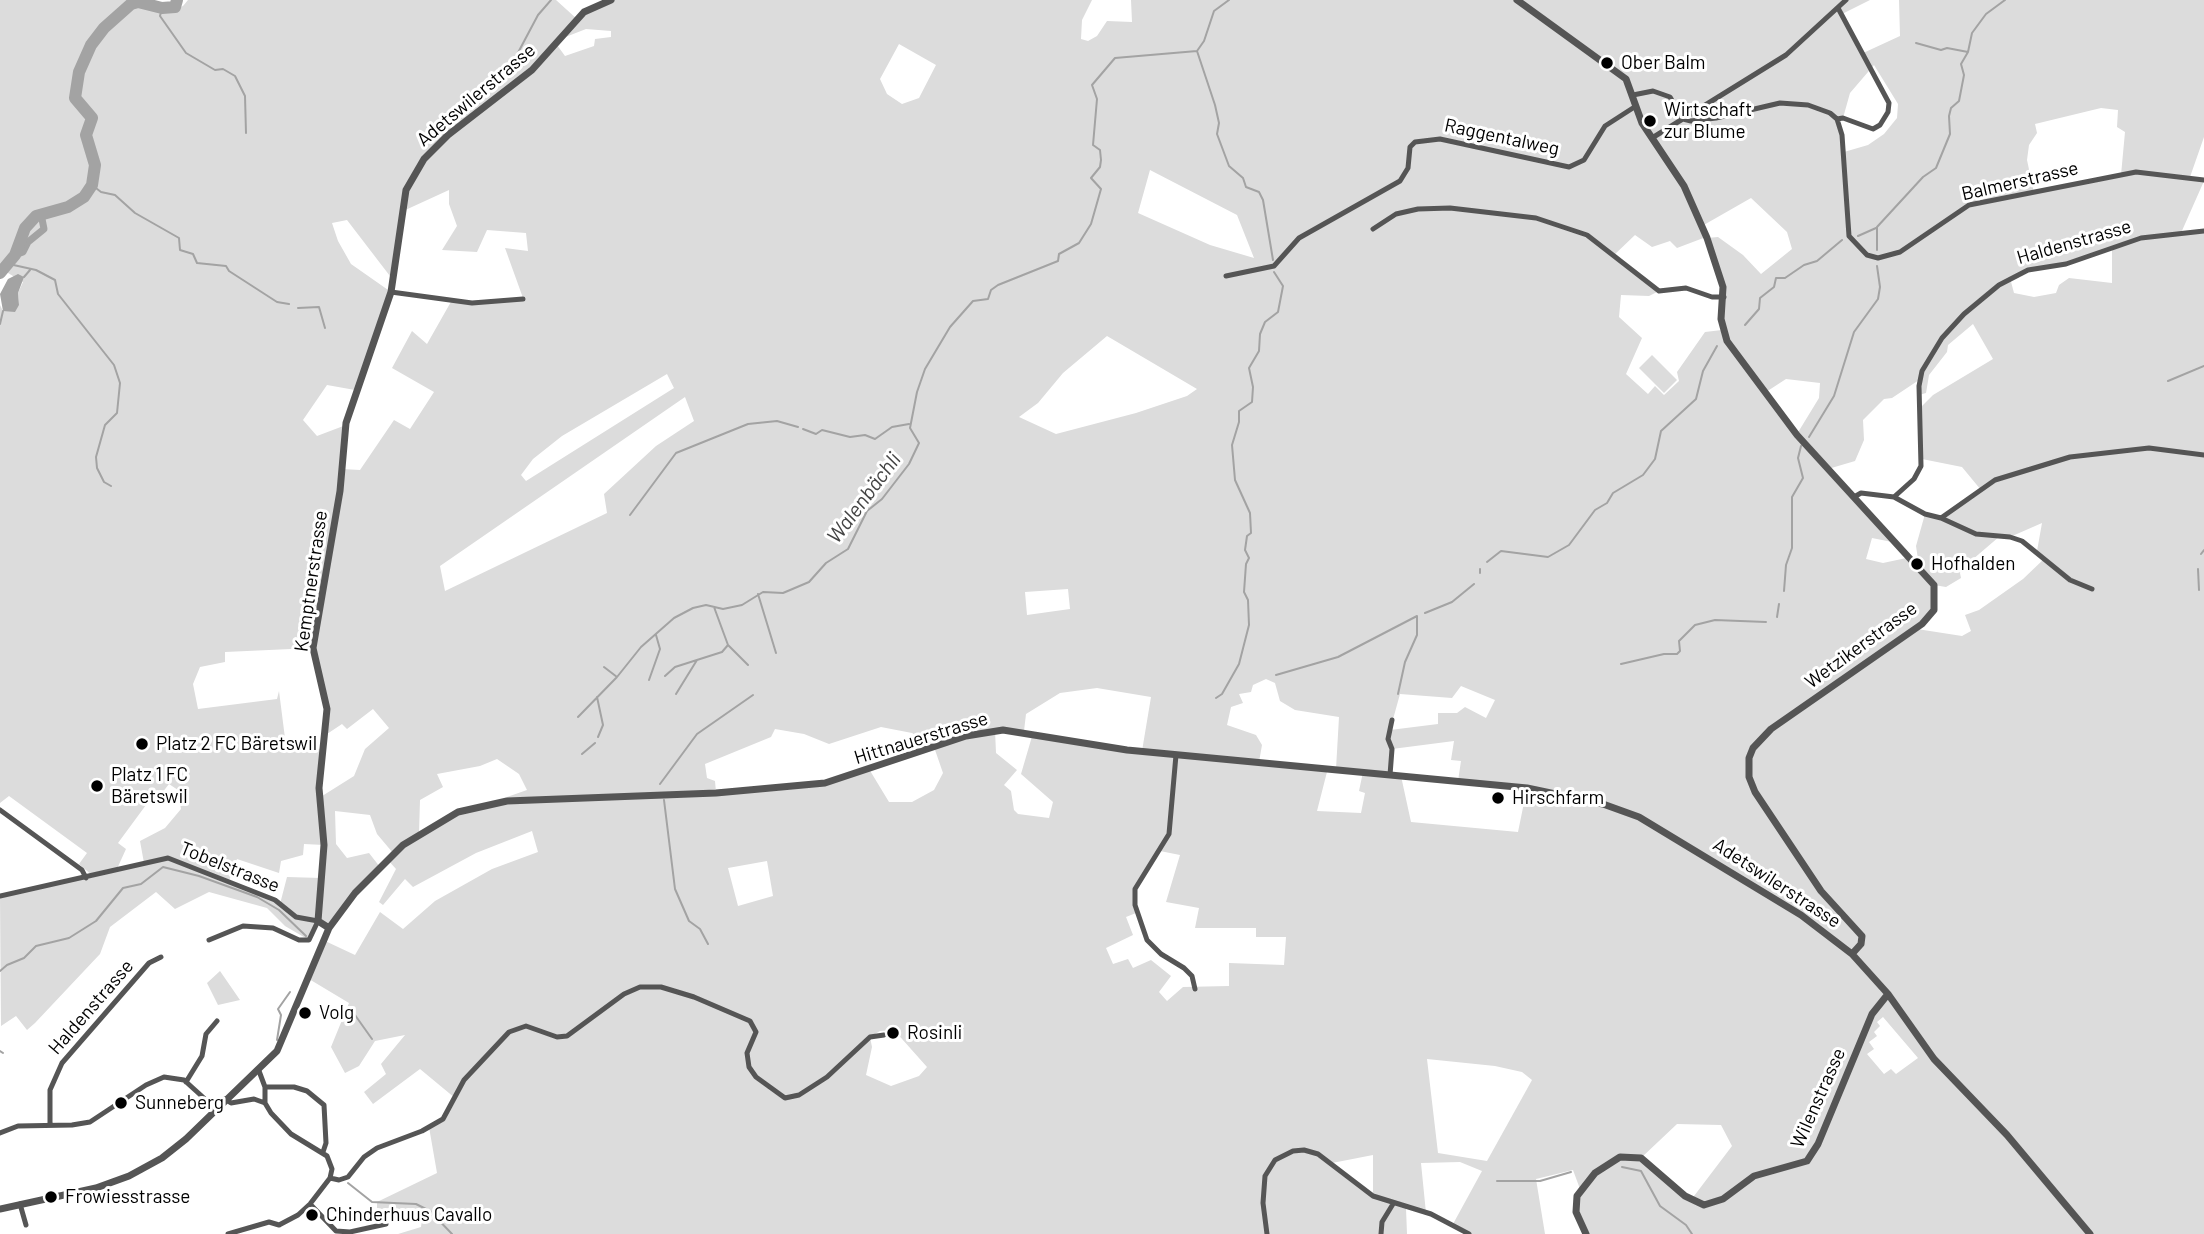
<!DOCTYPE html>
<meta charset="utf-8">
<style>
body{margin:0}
canvas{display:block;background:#fff}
</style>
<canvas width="2204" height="1234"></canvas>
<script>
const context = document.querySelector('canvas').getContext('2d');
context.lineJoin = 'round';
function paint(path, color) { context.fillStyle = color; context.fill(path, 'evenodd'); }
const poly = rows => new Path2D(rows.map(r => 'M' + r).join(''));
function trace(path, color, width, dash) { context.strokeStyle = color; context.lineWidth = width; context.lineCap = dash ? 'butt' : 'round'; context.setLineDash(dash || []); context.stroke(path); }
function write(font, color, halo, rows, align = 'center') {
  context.font = font + ' Barlow,sans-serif'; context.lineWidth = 6; context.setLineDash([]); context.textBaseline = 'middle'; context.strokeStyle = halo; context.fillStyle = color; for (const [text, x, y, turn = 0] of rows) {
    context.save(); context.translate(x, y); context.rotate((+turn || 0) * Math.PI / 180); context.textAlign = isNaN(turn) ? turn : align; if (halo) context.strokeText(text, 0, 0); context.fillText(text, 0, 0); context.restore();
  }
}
paint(poly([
 [0,0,137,0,161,14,183,6,188,0,556,0,577,19,611,0,1092,0,1082,20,1081,39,1088,41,1097,36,1107,21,1132,22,1131,0,1870,0,1842,14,1861,54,1900,36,1899,0,2204,0,2204,137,2190,177,2204,181,2181,233,2204,231,2204,1234,1586,1234,1576,1212,1580,1189,1573,1170,1536,1179,1545,1234,1463,1234,1464,1231,1453,1224,1482,1171,1460,1162,1421,1163,1426,1213,1406,1208,1407,1234,398,1234,421,1227,422,1219,412,1219,411,1213,377,1210,377,1202,437,1173,429,1127,440,1121,455,1098,420,1069,373,1104,364,1092,386,1074,381,1064,405,1035,375,1041,359,1066,345,1073,331,1047,349,1003,309,979,323,940,355,955,380,912,403,929,435,901,492,869,538,852,532,831,476,853,413,887,405,879,383,905,379,902,396,869,387,859,393,853,377,834,370,815,335,811,336,844,347,858,369,853,380,867,329,928,318,921,309,940,285,926,267,908,209,892,175,909,156,892,110,927,100,954,35,1023,27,1030,16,1016,1,1026,0,896,94,877,79,864,87,853,9,796,0,803,0,305,3,311,19,305,18,293,23,282,3,270,0,272],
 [586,29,611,31,611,37,595,39,594,46,565,56,557,45,563,38],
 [899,44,936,65,919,98,902,104,887,94,880,79],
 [1874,65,1898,104,1897,118,1884,134,1868,145,1844,152,1837,119,1843,118,1850,93],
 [2101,108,2118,110,2117,127,2125,132,2121,175,2034,193,2027,160,2029,145,2037,133,2035,124],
 [1150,170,1237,215,1254,258,1210,245,1138,213],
 [449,190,449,204,457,226,442,250,477,252,487,230,526,233,528,251,505,248,523,298,472,303,452,300,427,344,412,331,392,368,434,392,410,429,394,420,360,470,342,469,346,425,317,436,303,420,327,385,355,390,391,292,351,264,338,241,332,223,347,220,393,280,401,212],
 [1751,198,1787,232,1792,249,1761,274,1743,255,1718,237,1707,238,1724,297,1722,330,1705,332,1677,372,1679,381,1664,395,1655,386,1648,394,1626,374,1642,338,1619,317,1621,295,1649,296,1659,291,1612,257,1635,235,1652,247,1670,241,1677,248,1706,237,1702,226],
 [2112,249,2112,283,2069,278,2059,285,2056,293,2034,297,2014,293,2010,278,2028,270,2066,264],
 [1973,324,1993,359,1933,395,1920,408,1922,459,1962,467,1981,490,1941,518,1925,514,1916,546,1919,566,1911,557,1883,563,1866,559,1872,538,1897,543,1828,469,1855,461,1864,440,1863,420,1884,399,1892,398,1919,380,1919,395,1926,393,1929,375,1947,352,1948,345],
 [1107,336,1197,389,1187,396,1136,413,1056,434,1019,417,1038,403,1063,373],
 [667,374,674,388,526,481,521,475,533,459,562,436],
 [1786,379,1820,383,1819,398,1797,434,1766,392],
 [685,397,694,421,656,446,604,494,607,513,445,591,440,566],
 [2042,523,2037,551,2045,558,2023,579,1979,610,1965,615,1971,631,1962,636,1917,629,1936,602,1934,585,1946,587,1961,578,1960,573,1965,566,2000,536,2010,537],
 [1068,589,1070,609,1027,615,1025,592],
 [313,648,327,709,324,736,342,724,347,729,373,709,389,728,365,749,354,776,319,798,322,749,286,746,279,691,277,699,198,709,193,684,200,667,225,662,225,652],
 [1266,679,1275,683,1280,701,1295,710,1339,717,1336,769,1363,772,1359,791,1365,793,1361,813,1317,811,1328,768,1259,762,1262,745,1256,735,1227,725,1231,707,1243,703,1239,694,1251,692,1253,685],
 [1461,686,1495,700,1486,718,1465,707,1457,713,1438,713,1438,724,1390,730,1400,694,1452,698],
 [1097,688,1151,697,1142,751,1033,733,1021,774,1053,802,1049,818,1018,814,1014,810,1011,791,1004,785,1017,770,996,753,995,730,1024,731,1026,714,1060,693],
 [881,727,912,733,926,742,928,749,934,747,943,773,934,790,912,802,889,802,869,769,800,787,716,792,715,781,707,778,705,764,771,737,775,729,804,734,829,744],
 [1454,741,1451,760,1461,761,1458,781,1527,788,1518,832,1411,822,1401,776,1390,775,1392,749],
 [497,759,519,774,527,790,507,797,506,801,458,812,419,833,420,800,443,787,437,774,480,766],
 [169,784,178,790,181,809,165,828,140,841,144,863,116,871,126,849,118,843,157,790,162,793],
 [304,844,324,845,321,878,287,877,280,904,229,881,237,859,279,873,281,861,303,855],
 [1160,851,1180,855,1166,902,1199,908,1195,928,1256,928,1256,937,1286,937,1284,965,1229,963,1229,986,1183,987,1167,1001,1159,992,1171,976,1151,960,1133,968,1128,959,1113,964,1106,948,1133,935,1126,917,1136,913,1135,889],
 [767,861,773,896,738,906,728,868],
 [1883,1017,1918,1058,1896,1074,1891,1069,1884,1074,1867,1054,1874,1049,1869,1042,1877,1036,1874,1032,1880,1026,1877,1022],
 [894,1030,927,1067,919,1076,891,1086,866,1075,872,1047,870,1037,880,1031],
 [1427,1059,1495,1066,1522,1072,1532,1080,1487,1161,1438,1153],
 [1677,1124,1721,1125,1732,1146,1691,1200,1641,1158],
 [1373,1155,1373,1196,1332,1163],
 [1652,355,1677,380,1664,393,1639,368],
 [220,971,240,1000,218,1005,207,983]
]), '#dcdcdc');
paint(poly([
 [18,274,24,277,18,293,19,305,15,312,3,311,0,294,8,279]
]), '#a3a3a3');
trace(poly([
 [162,8,160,16,186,53,215,70,223,69,235,76,245,96,246,133],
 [1916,43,1941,50,1947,48,1968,52],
 [1197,51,1215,105,1219,123,1217,134,1229,166,1243,178,1246,187,1259,192,1263,200,1273,260],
 [450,122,469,107,482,88,512,64,538,15,551,0],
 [92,185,101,192,115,195,135,213,179,238,180,250,193,254,197,263,226,266,229,271,277,302,289,304],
 [1858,236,1876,228],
 [1877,250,1877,227,1923,177,1936,168,1950,134,1949,116,1951,108,1959,101,1964,75,1961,64,1968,52,1972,33,1986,14,2005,0],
 [9,264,36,270,55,280,58,294,114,365,120,383,117,413,105,425,96,457,97,468,104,482,111,486],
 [24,277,30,270],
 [298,308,319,307,325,328],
 [0,324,3,311],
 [1745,325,1759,309,1760,298,1774,287,1776,278,1785,278,1804,265,1817,261,1842,240],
 [2168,381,2204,366],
 [803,429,816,434,822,430,850,437,865,435,875,439,892,427,909,424],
 [1809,437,1834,396,1854,332,1878,299,1880,287,1877,266],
 [630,515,676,453,748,424,777,421,798,427],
 [2201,554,2204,550],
 [1487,562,1501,551,1548,557,1569,545,1595,510,1607,503,1613,493,1643,475,1655,459,1661,431,1696,399,1703,371,1717,346],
 [2198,569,2199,590],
 [1480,573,1480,569],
 [1784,591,1786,565,1792,548,1792,497,1803,478,1798,458,1801,446],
 [758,594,776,653],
 [714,607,728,645,748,665],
 [1425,613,1452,602,1474,584],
 [1777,617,1779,604],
 [1621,664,1664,654,1677,654,1680,651,1679,641,1695,625,1715,620,1766,622],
 [604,667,617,677],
 [1276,675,1338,657,1417,616,1417,635,1405,662,1398,694],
 [665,676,675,667,722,652,728,645],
 [649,680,660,649,656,635],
 [676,694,697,660],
 [597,697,603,725,598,737],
 [1216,698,1222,694,1239,664,1249,625,1248,600,1244,592,1246,564,1249,558,1245,550,1247,536,1251,533,1250,513,1235,480,1232,445,1239,422,1239,411,1252,402,1253,387,1249,368,1259,351,1260,334,1265,322,1278,312,1283,286,1274,272],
 [578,717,617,677,641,647,674,618,693,608,706,605,723,609,742,605,763,592,783,593,809,582,826,563,848,549,867,511,882,499,909,464,919,443,910,428,917,392,925,369,950,327,973,301,988,299,991,290,998,285,1058,261,1059,254,1079,243,1091,224,1101,189,1091,178,1100,167,1101,160,1100,150,1093,145,1097,99,1092,85,1115,58,1197,51,1204,41,1214,11,1229,0],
 [582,754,595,743],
 [660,784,697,734,753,695],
 [664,800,675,889,689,921,700,929,708,944],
 [0,971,7,965,24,958,36,946,69,938,96,921,123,888,141,884,163,867,199,876,257,897,279,910,306,936],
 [350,1008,372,1039],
 [277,1040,281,1015,278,1009,290,992],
 [0,1051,3,1053],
 [1622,1167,1641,1171,1660,1206,1686,1225,1692,1234],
 [1497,1181,1540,1181,1571,1172],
 [348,1183,372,1202,416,1204,430,1211,452,1234]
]), '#a3a3a3', 2);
trace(poly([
 [15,255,23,252,28,242,44,229,41,214]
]), '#a3a3a3', 7);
trace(poly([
 [0,273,15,255,25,228,36,216,68,207,84,197,92,185,95,165,86,135,92,118,75,98,79,72,91,45,104,28,131,4,138,2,162,8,175,7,177,0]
]), '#a3a3a3', 12);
trace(poly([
 [1633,95,1653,91,1670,97,1683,119,1691,121,1716,118,1780,103,1808,105,1830,113,1837,119,1842,135,1849,236,1867,255,1878,258,1900,252,1969,205,2136,172,2204,180],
 [1837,119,1843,118,1873,129,1880,125,1888,112,1889,103,1838,8],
 [1652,138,1786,55,1846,0],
 [1373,229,1396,214,1418,209,1450,208,1536,218,1587,235,1659,291,1686,288,1712,297,1724,297],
 [1226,276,1274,266,1299,238,1400,181,1408,168,1410,147,1415,142,1440,139,1569,167,1584,160,1605,126,1636,106],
 [391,292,472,303,523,299],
 [1854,497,1861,493,1894,497,1925,514,1941,518,1995,480,2070,457,2149,448,2204,455],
 [1894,497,1914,479,1921,466,1919,386,1922,371,1942,338,1964,314,1999,285,2028,270,2066,264,2141,238,2204,231],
 [1941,518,1976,534,2010,537,2022,541,2070,580,2092,589],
 [1176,755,1169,834,1135,889,1135,905,1147,940,1161,954,1184,968,1192,976,1195,989],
 [1390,775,1392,749,1388,739,1392,720],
 [0,810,82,870,86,878],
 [0,896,168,858,275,900,296,917,318,921,309,940,299,940,273,928,243,926,209,940],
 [259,1071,265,1087,265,1103,271,1113,291,1134,327,1156,332,1169,330,1178,310,1204,298,1215,279,1225],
 [186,1082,202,1056,206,1034,217,1021],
 [265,1087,294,1087,307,1091,324,1105,326,1143,323,1152],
 [225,1099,231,1103,254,1099,265,1103],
 [50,1125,50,1090,62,1063,149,963,161,957],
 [0,1133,18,1126,72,1125,90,1122,146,1085,164,1077,184,1080,216,1109],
 [330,1178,339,1180,348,1177,364,1157,377,1148,422,1131,443,1119,464,1080,509,1032,526,1026,557,1037,567,1036,624,994,640,987,661,987,694,997,750,1021,756,1032,747,1053,749,1067,756,1077,785,1098,799,1095,827,1077,870,1037,884,1035],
 [20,1204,26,1225],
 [310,1204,336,1231,350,1232,386,1224],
 [228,1234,269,1222,279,1225],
 [1267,1234,1263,1203,1265,1176,1275,1160,1293,1151,1304,1150,1318,1154,1373,1196,1431,1214,1469,1234],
 [1381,1234,1382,1222,1393,1204]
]), '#555', 5);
trace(poly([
 [1517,0,1626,79,1642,123,1684,186,1707,238,1723,287,1721,319,1727,341,1797,435,1934,585,1934,610,1922,624,1771,729,1753,748,1749,758,1749,777,1755,792,1821,891,1862,936,1861,944,1852,954],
 [329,928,318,921,324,845,319,788,327,709,313,648,340,491,346,423,391,292,406,190,424,159,448,135,532,70,584,12,611,0],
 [0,1209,96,1188,129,1176,162,1158,186,1139,277,1051,329,928,355,893,403,845,458,812,507,801,716,793,825,783,966,736,1003,730,1127,750,1527,788,1603,804,1639,817,1801,915,1852,954,1888,994,1934,1059,2007,1135,2090,1234],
 [1586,1234,1576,1212,1577,1196,1595,1173,1620,1157,1641,1158,1685,1196,1704,1205,1723,1199,1754,1176,1807,1161,1818,1144,1872,1014,1888,994]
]), '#555', 7);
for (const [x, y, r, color] of [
 [1607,63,7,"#000"],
 [1650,121,7,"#000"],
 [1917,564,7,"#000"],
 [142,744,7,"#000"],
 [97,786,7,"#000"],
 [1498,798,7,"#000"],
 [305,1013,7,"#000"],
 [893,1033,7,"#000"],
 [121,1103,7,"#000"],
 [51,1197,7,"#000"],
 [312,1215,7,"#000"]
]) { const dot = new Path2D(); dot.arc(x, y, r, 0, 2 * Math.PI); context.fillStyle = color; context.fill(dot); trace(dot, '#fff', 2.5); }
write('19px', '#000', '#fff', [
 ["Ober Balm",1621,63],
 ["Wirtschaft",1664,110],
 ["zur Blume",1664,132],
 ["Hofhalden",1931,564],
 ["Platz 2 FC Bäretswil",156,744],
 ["Platz 1 FC",111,775],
 ["Bäretswil",111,797],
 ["Hirschfarm",1512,798],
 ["Volg",319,1013],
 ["Rosinli",907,1033],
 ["Sunneberg",135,1103],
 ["Frowiesstrasse",65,1197],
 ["Chinderhuus Cavallo",326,1215]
], 'left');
write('19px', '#000', '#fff', [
 ["Adetswilerstrasse",476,95,-40],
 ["Raggentalweg",1502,137,12],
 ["Balmerstrasse",2020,181,-13],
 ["Haldenstrasse",2074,242,-16],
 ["Kemptnerstrasse",311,581,-82],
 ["Wetzikerstrasse",1861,645,-36],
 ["Hittnauerstrasse",921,738,-17],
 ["Tobelstrasse",230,867,22],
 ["Adetswilerstrasse",1777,883,33],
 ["Haldenstrasse",91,1007,-49],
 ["Wilenstrasse",1818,1098,-66]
]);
write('italic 21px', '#444', '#fff', [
 ["Walenbächli",864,498,-53]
]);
</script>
